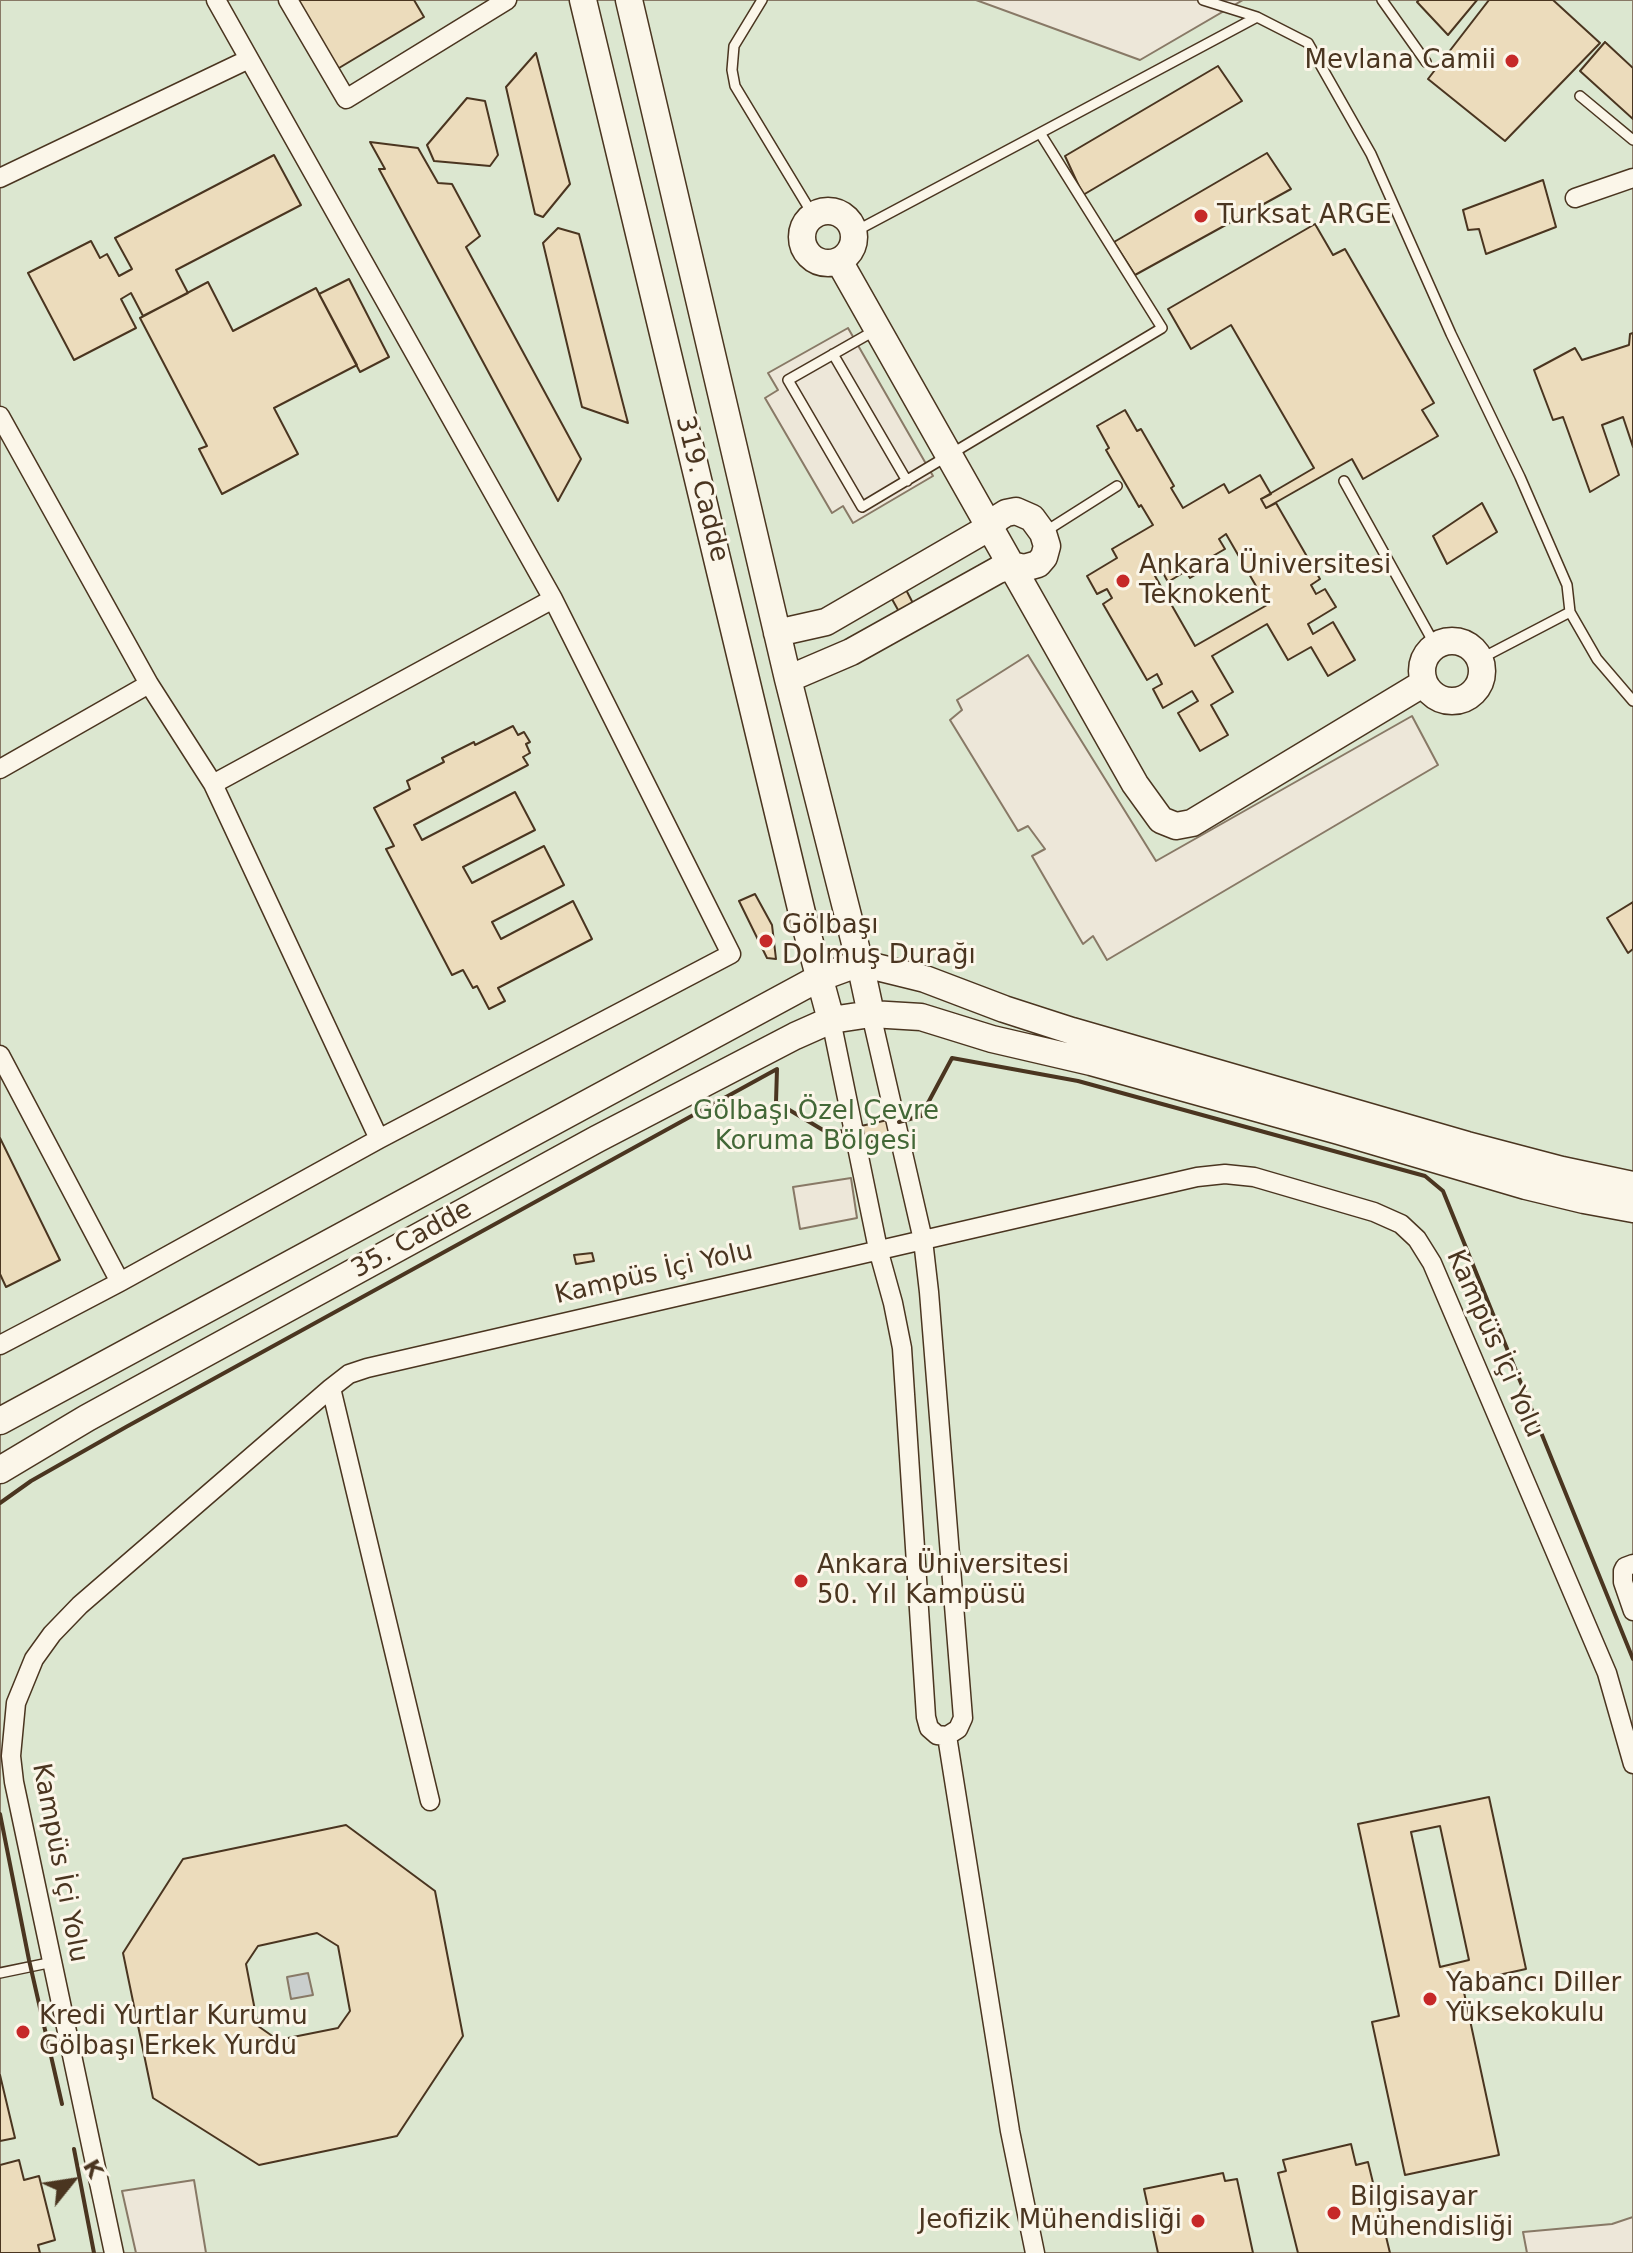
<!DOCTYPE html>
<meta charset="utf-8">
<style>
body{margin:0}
#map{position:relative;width:1633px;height:2253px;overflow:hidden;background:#fbf6e9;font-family:"DejaVu Sans",sans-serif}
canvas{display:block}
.north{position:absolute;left:32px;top:2141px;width:80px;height:80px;-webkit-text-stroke:6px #fbf6e9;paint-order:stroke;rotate:60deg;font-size:22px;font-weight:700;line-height:32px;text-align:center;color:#4a3520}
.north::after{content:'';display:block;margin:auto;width:28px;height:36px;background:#4a3520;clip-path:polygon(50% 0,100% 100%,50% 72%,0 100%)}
</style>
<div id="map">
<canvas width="1633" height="2253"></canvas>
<div class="north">K</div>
</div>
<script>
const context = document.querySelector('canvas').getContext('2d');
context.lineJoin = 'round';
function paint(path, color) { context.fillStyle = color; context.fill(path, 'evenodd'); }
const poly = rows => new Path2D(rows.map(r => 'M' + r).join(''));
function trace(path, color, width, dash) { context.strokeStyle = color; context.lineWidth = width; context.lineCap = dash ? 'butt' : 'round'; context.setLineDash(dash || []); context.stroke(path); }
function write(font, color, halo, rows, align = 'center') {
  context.font = font + ' "DejaVu Sans",sans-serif'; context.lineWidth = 6; context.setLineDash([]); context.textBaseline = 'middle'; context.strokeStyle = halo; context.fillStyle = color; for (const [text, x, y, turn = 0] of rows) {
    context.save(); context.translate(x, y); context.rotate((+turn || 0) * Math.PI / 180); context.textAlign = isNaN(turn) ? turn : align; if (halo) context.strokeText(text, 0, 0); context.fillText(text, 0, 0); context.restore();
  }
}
const green = poly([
 [0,0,1633,0,1633,2253,0,2253,0,0]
]);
paint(green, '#dce7d0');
trace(green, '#887966', 2);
const parking = poly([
 [976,0,1243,0,1140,60,976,0],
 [848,328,933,476,853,523,843,506,832,513,765,398,778,390,768,373,848,328],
 [1028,655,1156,861,1412,716,1438,765,1107,960,1093,936,1083,944,1032,856,1045,849,1028,826,1018,831,950,720,962,710,957,700,1028,655],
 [851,1178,857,1218,800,1229,793,1187,851,1178],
 [194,2180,206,2253,136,2253,122,2191,194,2180],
 [1633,2217,1633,2253,1527,2253,1523,2232,1612,2224,1633,2217]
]);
paint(parking, '#ede7d9');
trace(parking, '#887966', 2);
const water = poly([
 [308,1973,313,1995,291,1999,287,1977,308,1973]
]);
paint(water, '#c9cecd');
trace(water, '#887966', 2);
const building = poly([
 [297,0,414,0,424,17,334,71,297,0],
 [1419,0,1477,0,1448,35,1417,2,1419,0],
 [1489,0,1553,0,1600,43,1505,141,1428,79,1489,0],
 [1605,42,1633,68,1633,119,1580,71,1605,42],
 [536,53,570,184,543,217,535,214,506,87,536,53],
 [1218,66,1242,101,1083,195,1065,156,1218,66],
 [467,98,485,101,498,155,490,166,434,161,427,145,467,98],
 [370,142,418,148,438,183,452,184,480,236,466,247,581,459,558,501,379,169,385,169,370,142],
 [1267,153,1291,189,1135,275,1114,242,1267,153],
 [274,155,301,205,176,270,188,293,143,316,131,293,121,299,136,328,74,360,28,273,91,241,100,258,107,254,119,276,132,269,115,238,274,155],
 [1543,180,1556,227,1486,254,1479,229,1468,230,1463,210,1543,180],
 [1315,224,1333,255,1345,249,1434,403,1422,410,1438,436,1363,479,1352,459,1266,508,1261,499,1314,468,1231,325,1191,349,1168,309,1315,224],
 [558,228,579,234,628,423,582,407,543,243,558,228],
 [349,279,389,357,360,372,319,294,349,279],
 [208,282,233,331,316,288,357,365,274,408,298,454,222,494,199,449,207,446,140,318,208,282],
 [1633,333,1633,447,1623,417,1602,425,1619,475,1590,492,1563,417,1553,420,1534,370,1575,348,1582,360,1629,345,1630,334,1633,333],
 [1125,410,1137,431,1141,429,1174,486,1171,488,1183,508,1224,484,1229,493,1260,475,1271,494,1261,499,1266,508,1276,503,1320,579,1311,585,1316,594,1325,589,1336,607,1308,624,1313,634,1333,622,1355,660,1328,676,1311,647,1288,660,1267,624,1212,656,1233,692,1211,705,1228,735,1200,751,1178,713,1198,701,1192,691,1163,708,1153,689,1162,684,1157,674,1147,680,1103,604,1112,598,1107,589,1097,594,1087,576,1117,558,1112,549,1153,525,1141,505,1139,507,1106,450,1109,448,1097,426,1125,410],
 [1226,534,1267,605,1195,646,1155,576,1162,571,1168,582,1186,571,1190,578,1210,566,1206,560,1225,549,1219,539,1226,534],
 [1482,503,1497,532,1447,564,1433,536,1482,503],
 [903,584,916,609,902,617,888,592,903,584],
 [513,726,518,735,524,732,530,742,526,744,530,753,523,757,528,765,414,825,422,840,515,792,535,830,463,867,472,883,544,846,564,885,492,922,501,939,573,901,592,939,498,988,505,1001,489,1009,477,986,473,988,463,970,452,975,386,849,394,846,374,808,410,789,407,781,444,762,442,758,474,742,475,745,513,726],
 [755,894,772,925,776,959,767,958,739,901,755,894],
 [1633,902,1633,949,1628,953,1607,918,1633,902],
 [901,1117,905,1135,864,1143,861,1126,901,1117],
 [0,1138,60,1260,6,1287,0,1274,0,1138],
 [592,1253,594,1261,576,1264,574,1255,592,1253],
 [1489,1797,1526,1969,1462,1983,1499,2155,1405,2175,1372,2022,1399,2016,1358,1824,1489,1797],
 [1440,1826,1469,1960,1440,1967,1411,1832,1440,1826],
 [346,1825,435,1891,463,2036,397,2136,259,2165,153,2098,123,1953,183,1859,346,1825],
 [317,1933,338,1946,350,2011,338,2028,278,2040,258,2026,246,1964,258,1946,317,1933],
 [0,2075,15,2138,0,2141,0,2075],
 [1351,2144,1356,2165,1368,2162,1390,2253,1298,2253,1278,2173,1286,2171,1283,2160,1351,2144],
 [19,2160,24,2180,39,2176,55,2240,38,2245,40,2253,0,2253,0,2165,19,2160],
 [1223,2173,1225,2181,1237,2179,1253,2253,1158,2253,1144,2189,1223,2173]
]);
paint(building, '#ecdcbc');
trace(building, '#4a3520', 2);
const lane = poly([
 [762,0,734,46,732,70,735,86,813,215],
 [1203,0,1257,17],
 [1382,0,1426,62],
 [1580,96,1633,140],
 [1040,133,1257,17,1308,43,1371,154,1451,334,1520,477,1567,585,1570,612,1480,659],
 [854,232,1040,133,1162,328,862,507,788,380,874,331],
 [833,354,907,481],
 [1344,481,1435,645],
 [1046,531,1117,486],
 [1570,612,1597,659,1633,701],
 [0,1973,53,1962]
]);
const street = poly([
 [288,0,346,99,507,0],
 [0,178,249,59],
 [1575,198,1633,178],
 [0,416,149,684,213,784,379,1139],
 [0,769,149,684],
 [213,784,553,599],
 [831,1020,878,1249,893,1303,902,1348,926,1717,929,1728,937,1735,947,1736,958,1729,963,1718,929,1292,923,1240,871,1014],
 [0,1055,120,1282],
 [0,1345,120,1282,379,1139,731,954,553,599,216,0],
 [331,1388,430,1801],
 [1633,1564,1625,1567,1623,1571,1623,1582,1633,1611],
 [947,1736,1010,2131,1035,2253],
 [114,2253,14,1782,11,1756,16,1703,34,1659,52,1634,80,1605,331,1388,349,1374,367,1368,1197,1177,1225,1174,1254,1177,1374,1212,1401,1224,1417,1239,1432,1263,1607,1673,1633,1764]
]);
const secondary = poly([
 [583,0,803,917,831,1020],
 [629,0,788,679,860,963,871,1014],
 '802 237a26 26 0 1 1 52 0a26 26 0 1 1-52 0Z',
 [839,261,1135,784,1161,820,1176,826,1192,823,1424,683],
 [777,633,826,622,990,527,998,518,1006,513,1016,511,1032,518,1043,533,1047,546,1044,557,1038,564,1024,568,1011,565,998,570,851,652,788,679],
 '1422 671a30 30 0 1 1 60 0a30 30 0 1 1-60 0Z',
 [0,1421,819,978,860,963,925,979,1004,1009,1072,1031,1467,1145,1562,1170,1633,1185],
 [0,1470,87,1418,597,1139,795,1036,831,1020,871,1014,921,1017,992,1039,1091,1062,1339,1131,1526,1186,1584,1200,1633,1209]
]);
trace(lane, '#4a3520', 12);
trace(street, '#4a3520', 21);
trace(secondary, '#4a3520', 29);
trace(lane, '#fbf6e9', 9);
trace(street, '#fbf6e9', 18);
trace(secondary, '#fbf6e9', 26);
trace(poly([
 [899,1122,921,1116,952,1058,1078,1081,1425,1176,1443,1191,1633,1659],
 [0,1503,31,1481,126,1427,777,1069,776,1102,828,1133,852,1130],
 [0,1814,29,1960,62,2104],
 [74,2149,94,2253]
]), '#4a3520', 4);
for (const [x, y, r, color] of [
 [1512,61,8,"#c62828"],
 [1201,216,8,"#c62828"],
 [1123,581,8,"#c62828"],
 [766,941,8,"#c62828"],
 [801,1581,8,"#c62828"],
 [1430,1999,8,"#c62828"],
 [23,2032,8,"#c62828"],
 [1334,2213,8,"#c62828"],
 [1198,2221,8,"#c62828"]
]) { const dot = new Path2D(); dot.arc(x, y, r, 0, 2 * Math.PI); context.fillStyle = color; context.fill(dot); trace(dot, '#fbf6e9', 3); }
write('26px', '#4a3520', '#fbf6e9', [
 ["Mevlana Camii",1496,61,"right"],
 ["Turksat ARGE",1217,216],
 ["Ankara Üniversitesi",1139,566],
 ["Teknokent",1139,596],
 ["Gölbaşı",782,926],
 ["Dolmuş Durağı",782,956],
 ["Ankara Üniversitesi",817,1566],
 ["50. Yıl Kampüsü",817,1596],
 ["Yabancı Diller",1446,1984],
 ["Yüksekokulu",1446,2014],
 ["Kredi Yurtlar Kurumu",39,2017],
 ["Gölbaşı Erkek Yurdu",39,2047],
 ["Bilgisayar",1350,2198],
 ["Mühendisliği",1350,2228],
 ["Jeofizik Mühendisliği",1182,2221,"right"]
], 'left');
write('26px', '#4a3520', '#fbf6e9', [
 ["319. Cadde",701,489,76],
 ["35. Cadde",412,1240,-29],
 ["Kampüs İçi Yolu",654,1274,-13],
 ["Kampüs İçi Yolu",1494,1344,66],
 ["Kampüs İçi Yolu",59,1863,79]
]);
write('26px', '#436837', '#fbf6e9', [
 ["Gölbaşı Özel Çevre",816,1112],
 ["Koruma Bölgesi",816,1142]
]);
</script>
